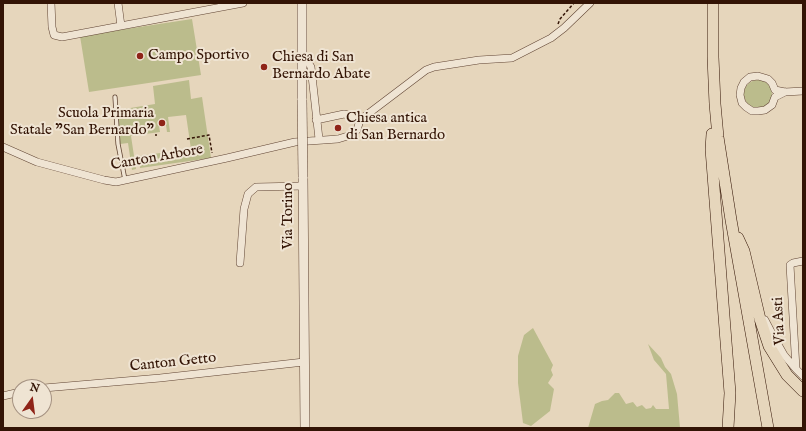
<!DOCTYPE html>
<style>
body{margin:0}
#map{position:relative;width:806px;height:431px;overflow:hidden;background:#e6d6bc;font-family:"IM FELL English",serif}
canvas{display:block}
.frame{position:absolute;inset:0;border:4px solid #331405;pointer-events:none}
.north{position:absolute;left:12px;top:379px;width:40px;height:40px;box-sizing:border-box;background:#efe4d3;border:1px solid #a49181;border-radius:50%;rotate:14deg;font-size:11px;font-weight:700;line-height:16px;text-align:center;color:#331405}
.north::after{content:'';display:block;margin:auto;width:14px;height:18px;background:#8f2418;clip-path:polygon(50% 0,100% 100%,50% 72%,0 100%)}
</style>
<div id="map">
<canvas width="806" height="431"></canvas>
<div class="frame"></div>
<div class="north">N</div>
</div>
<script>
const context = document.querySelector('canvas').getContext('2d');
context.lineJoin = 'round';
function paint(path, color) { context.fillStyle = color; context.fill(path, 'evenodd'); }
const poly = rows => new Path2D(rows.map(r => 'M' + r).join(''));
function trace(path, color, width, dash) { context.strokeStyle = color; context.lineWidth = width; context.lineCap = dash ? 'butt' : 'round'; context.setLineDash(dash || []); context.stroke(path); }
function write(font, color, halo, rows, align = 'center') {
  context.font = font + ' "IM FELL English",serif'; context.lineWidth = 4; context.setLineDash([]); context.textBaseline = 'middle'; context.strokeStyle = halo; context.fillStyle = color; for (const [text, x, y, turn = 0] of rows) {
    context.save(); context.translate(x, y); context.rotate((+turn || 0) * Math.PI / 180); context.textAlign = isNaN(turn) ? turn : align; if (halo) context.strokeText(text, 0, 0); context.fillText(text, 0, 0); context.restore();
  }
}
paint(poly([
 [192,19,201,75,89,92,80,36],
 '744 94a14 14 0 1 1 28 0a14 14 0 1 1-28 0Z',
 [189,80,191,99,202,97,211,158,140,168,138,156,191,149,186,115,168,117,170,132,167,132,166,125,159,126,160,132,131,136,136,169,132,170,128,143,120,144,118,110,155,104,153,86],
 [533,328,553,365,551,370,553,375,548,383,554,389,550,411,531,426,523,423,518,383,518,356,524,335],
 [648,344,661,358,665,367,671,374,677,394,680,428,588,428,595,404,602,401,608,400,615,393,619,393,626,404,633,402,637,407,642,405,646,409,651,408,653,405,656,409,669,409,666,374,654,360]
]), '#bbbc8c');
const service = poly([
 [115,97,118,144,125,180]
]);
const minor = poly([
 [51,3,52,27,54,35,62,37,243,3],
 [118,3,121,26],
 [302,62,308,62,311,67,319,139],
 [785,92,775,97,772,105,765,110,758,111,752,111,746,107,742,103,740,95,741,88,744,82,750,77,758,76,768,79,772,83,775,90,785,92,803,91],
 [316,120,344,114,352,116,360,120],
 [360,120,426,70,434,67,479,60,512,58,551,38,564,28,590,3],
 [3,147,37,162,104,180,116,182,227,158,295,142,338,139,351,135,357,130,360,120],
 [803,261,793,263,790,265,796,369,803,376],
 [240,263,244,209,248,194,256,187,303,186],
 [765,320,776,341,784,355,796,369],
 [44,388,160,378,304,362],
 [3,396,20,392]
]);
const tertiary = poly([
 [302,3,302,100],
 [303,177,305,428]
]);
const primary = poly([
 [713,3,713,57,715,104,718,137,731,220,768,428],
 [712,134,711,149,730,393,728,428],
 [738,238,744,251,760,319,769,346,787,375,803,391]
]);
trace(service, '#604433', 5);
trace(minor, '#604433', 8);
trace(tertiary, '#604433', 10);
trace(primary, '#331405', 12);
trace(poly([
 [558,24,560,19,574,3],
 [156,134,156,136],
 [187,139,209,135,212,153]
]), '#331405', 1.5, [3, 2]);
trace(service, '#efe4d3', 3.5);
trace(minor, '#efe4d3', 7);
trace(tertiary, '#efe4d3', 9);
trace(primary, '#e6d6bc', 11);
const tertiaryBridge = poly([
 [302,100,303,177]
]);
trace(tertiaryBridge, '#604433', 10, []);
trace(tertiaryBridge, '#efe4d3', 9);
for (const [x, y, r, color] of [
 [140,56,4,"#8f2418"],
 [264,67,4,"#8f2418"],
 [162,123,4,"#8f2418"],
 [338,128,4,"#8f2418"]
]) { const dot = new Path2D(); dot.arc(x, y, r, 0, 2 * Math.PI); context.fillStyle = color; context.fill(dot); trace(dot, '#efe4d3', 1.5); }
write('15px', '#331405', '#efe4d3', [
 ["Campo Sportivo",148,56],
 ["Chiesa di San",272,58],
 ["Bernardo Abate",272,75],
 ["Scuola Primaria",154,114,"right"],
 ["Statale \"San Bernardo\"",154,131,"right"],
 ["Chiesa antica",346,119],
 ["di San Bernardo",346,136]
], 'left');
write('15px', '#331405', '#efe4d3', [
 ["Canton Arbore",157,158,-10],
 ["Via Torino",289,216,-90],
 ["Via Asti",780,321,-93],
 ["Canton Getto",173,363,-6]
]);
</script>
